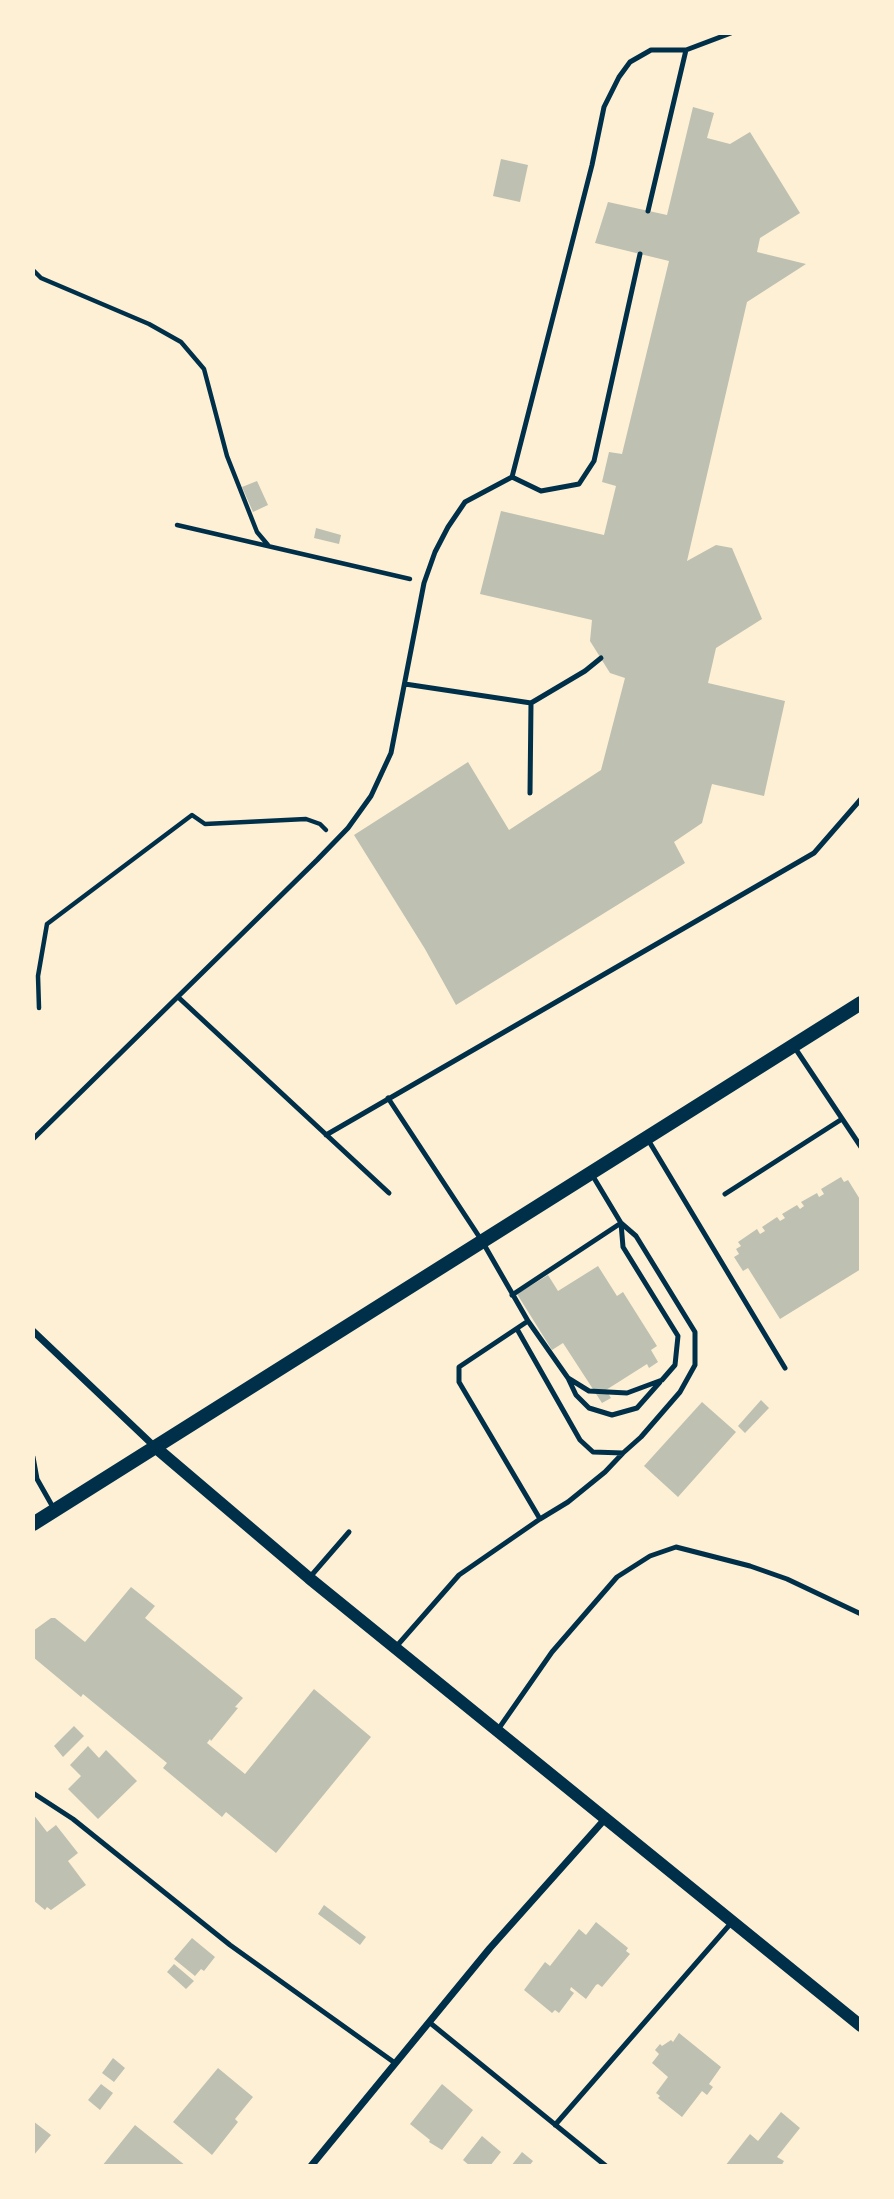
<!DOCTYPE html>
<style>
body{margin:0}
#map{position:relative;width:894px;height:2199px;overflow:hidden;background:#fdf0d5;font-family:Overpass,sans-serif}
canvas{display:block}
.frame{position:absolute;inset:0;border:35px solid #fdf0d5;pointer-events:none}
</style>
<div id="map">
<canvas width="894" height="2199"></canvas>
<div class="frame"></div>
</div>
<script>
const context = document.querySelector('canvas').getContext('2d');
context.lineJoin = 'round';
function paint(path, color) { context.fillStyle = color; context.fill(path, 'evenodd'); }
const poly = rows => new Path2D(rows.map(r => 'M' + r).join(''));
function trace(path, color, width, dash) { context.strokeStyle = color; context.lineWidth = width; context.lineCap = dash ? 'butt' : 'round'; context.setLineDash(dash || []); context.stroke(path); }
paint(poly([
 [693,107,714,113,707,138,730,144,750,132,800,213,760,238,757,252,806,264,747,302,687,561,716,545,732,548,762,619,716,648,708,683,785,701,764,796,712,784,702,823,674,842,685,863,456,1005,425,949,354,835,468,762,509,830,601,770,625,678,610,673,590,641,592,620,480,594,501,511,604,535,616,486,602,482,609,452,622,454,669,261,595,243,608,202,667,215],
 [501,159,528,165,520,202,493,196],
 [257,481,268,505,253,512,242,487],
 [316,528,341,535,339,544,314,538],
 [841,1177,844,1182,848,1180,861,1201,861,1269,780,1319,748,1268,743,1271,734,1257,739,1254,736,1249,741,1246,738,1242,757,1229,760,1234,765,1231,762,1227,777,1217,780,1221,785,1218,782,1214,797,1205,800,1209,804,1206,801,1202,817,1193,819,1197,824,1194,821,1189],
 [598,1266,617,1296,623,1292,657,1346,651,1350,658,1362,649,1368,647,1364,606,1390,611,1398,602,1403,563,1343,552,1350,517,1294,548,1275,558,1291],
 [761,1400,769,1408,745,1433,738,1426],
 [702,1402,736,1432,678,1497,644,1466],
 [131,1587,155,1606,145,1618,243,1698,235,1707,238,1708,211,1741,210,1739,207,1743,245,1774,314,1689,371,1737,276,1853,226,1812,222,1817,163,1768,167,1763,83,1694,81,1697,33,1657,33,1631,51,1618,55,1618,85,1642],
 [74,1726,84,1736,63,1757,54,1746],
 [88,1746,99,1758,106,1750,137,1781,98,1819,68,1789,81,1776,70,1765],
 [33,1814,47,1832,56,1825,78,1853,68,1861,86,1885,51,1910,47,1907,45,1910,33,1900],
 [324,1905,366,1937,360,1945,318,1914],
 [596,1922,628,1948,626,1951,630,1954,602,1987,598,1984,596,1985,586,1999,571,1987,570,1990,574,1993,559,2013,555,2010,552,2013,524,1990,545,1962,550,1966,579,1929,586,1935],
 [192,1938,215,1957,204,1971,201,1969,195,1976,174,1959],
 [174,1964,194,1981,186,1989,167,1972],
 [679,2033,721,2067,709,2084,713,2087,707,2095,702,2091,682,2117,658,2098,660,2096,656,2093,668,2077,652,2063,659,2054,655,2050,660,2044,662,2046,671,2040,673,2042],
 [113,2058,125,2068,114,2082,102,2073],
 [218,2068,253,2097,235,2119,238,2122,212,2155,173,2122],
 [101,2084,113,2093,100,2110,88,2100],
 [442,2084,473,2110,442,2150,429,2142,430,2140,410,2124],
 [781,2112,800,2128,777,2157,784,2161,781,2166,725,2166,750,2134,758,2141],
 [33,2121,51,2135,33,2156],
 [135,2125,186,2166,102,2166],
 [482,2136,501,2152,490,2166,470,2166,463,2160],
 [522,2152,533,2161,529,2166,511,2166]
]), '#bec0b2');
trace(poly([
 [33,270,41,278,149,324,181,342,204,369,227,456,257,532,268,545],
 [177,525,410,579],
 [39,1008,38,976,47,924,192,815,205,824,306,819,320,824,326,830]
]), '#003049', 4.5);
trace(poly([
 [648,211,686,50],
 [512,477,541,491,579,484,594,461,640,254],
 [405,684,531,703,585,671,601,658],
 [530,793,531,703],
 [178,997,389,1193],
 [795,1048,861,1147],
 [388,1098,482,1241,528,1321,459,1367,459,1382,540,1519,568,1502,605,1472,623,1453],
 [326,1135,814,853,861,799],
 [647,1138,785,1368],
 [33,1139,317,860,348,828,371,796,391,753,424,583,435,552,448,527,465,502,512,477,592,165,604,107,619,77,630,62,651,50,686,50,731,33],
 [725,1194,842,1119],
 [512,1295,621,1223,623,1247,678,1336,675,1365,662,1380,627,1393,589,1391,568,1378,528,1321],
 [517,1329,580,1440,593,1452,623,1453,641,1437,680,1392,695,1365,695,1332,636,1236,621,1223,591,1173],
 [568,1378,576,1395,589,1408,612,1415,637,1408,660,1382],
 [33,1457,37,1479,54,1509],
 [310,1577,349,1532],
 [395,1648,459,1575,540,1519],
 [497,1731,552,1652,617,1577,650,1556,676,1547,750,1566,787,1579,861,1614],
 [33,1793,73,1819,230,1945,395,2063],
 [429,2022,606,2166],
 [555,2125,732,1922]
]), '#003049', 5);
trace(poly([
 [33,1331,155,1447],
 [311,2166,490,1948,605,1819]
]), '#003049', 7);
trace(poly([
 [155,1447,309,1578,861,2026]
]), '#003049', 12);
trace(poly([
 [33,1524,861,1003]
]), '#003049', 14);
</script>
